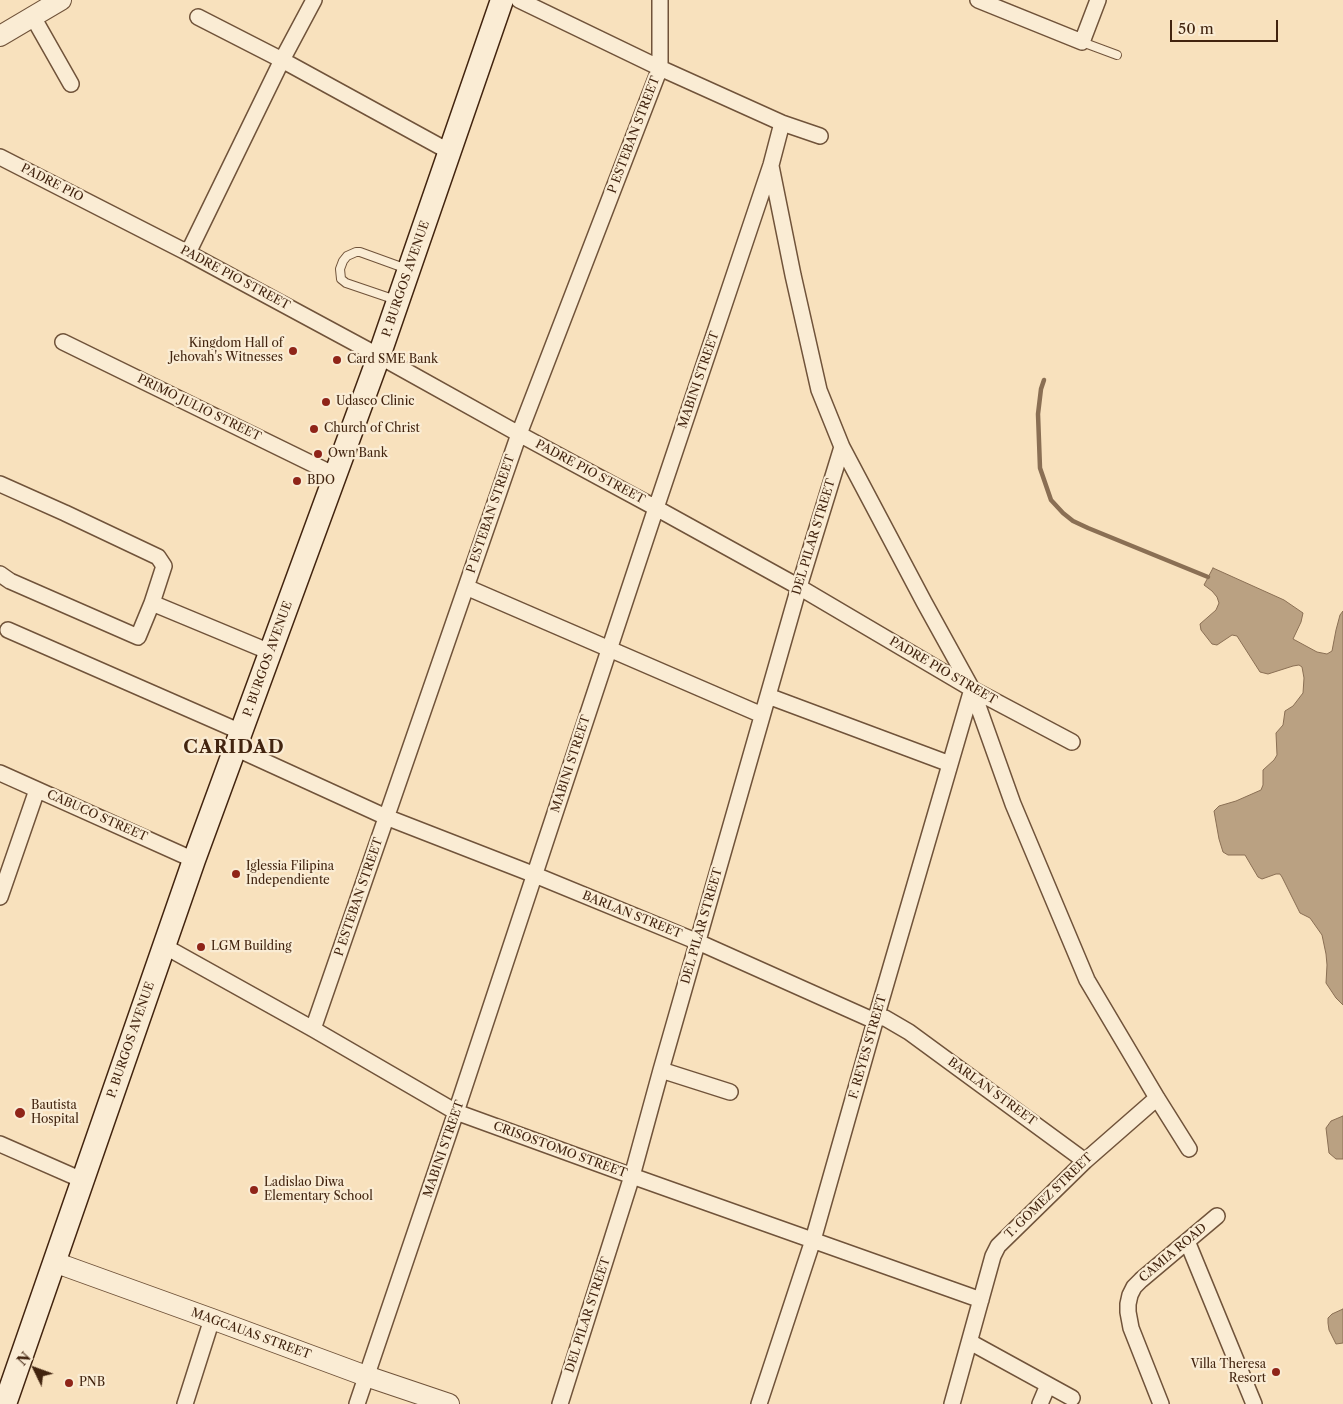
<!DOCTYPE html>
<style>
body{margin:0}
#map{position:relative;width:1343px;height:1404px;overflow:hidden;background:#f8e1bd;font-family:"Libre Caslon Text",serif}
canvas{display:block}
.north{position:absolute;left:10px;top:1344px;width:50px;height:50px;-webkit-text-stroke:4px #faecd4;paint-order:stroke;rotate:312deg;font-size:14px;font-weight:700;line-height:20px;text-align:center;color:#42240f}
.north::after{content:'';display:block;margin:auto;width:18px;height:22px;background:#42240f;clip-path:polygon(50% 0,100% 100%,50% 72%,0 100%)}
.scale{position:absolute;left:1170px;top:20px;width:108px;height:22px;box-sizing:border-box;border:2px solid #42240f;border-top:0;padding-left:6px;font-size:15px;line-height:18px;white-space:nowrap;color:#42240f;-webkit-text-stroke:4px #faecd4;paint-order:stroke}
</style>
<div id="map">
<canvas width="1343" height="1404"></canvas>
<div class="north">N</div>
<div class="scale">50 m</div>
</div>
<script>
const context = document.querySelector('canvas').getContext('2d');
context.lineJoin = 'round';
function paint(path, color) { context.fillStyle = color; context.fill(path, 'evenodd'); }
const poly = rows => new Path2D(rows.map(r => 'M' + r).join(''));
function trace(path, color, width, dash) { context.strokeStyle = color; context.lineWidth = width; context.lineCap = dash ? 'butt' : 'round'; context.setLineDash(dash || []); context.stroke(path); }
function write(font, color, halo, rows, align = 'center') {
  context.font = font + ' "Libre Caslon Text",serif'; context.lineWidth = 4.5; context.setLineDash([]); context.textBaseline = 'middle'; context.strokeStyle = halo; context.fillStyle = color; for (const [text, x, y, turn = 0] of rows) {
    context.save(); context.translate(x, y); context.rotate((+turn || 0) * Math.PI / 180); context.textAlign = isNaN(turn) ? turn : align; if (halo) context.strokeText(text, 0, 0); context.fillText(text, 0, 0); context.restore();
  }
}
const water = poly([
 [1213,568,1284,600,1303,613,1301,622,1293,639,1317,652,1327,654,1332,651,1336,630,1340,615,1343,611,1343,1005,1336,998,1326,983,1327,965,1326,954,1322,935,1310,918,1300,913,1282,877,1280,874,1276,874,1262,879,1258,877,1245,855,1228,855,1223,852,1219,839,1214,811,1219,806,1236,801,1261,790,1263,785,1263,770,1274,760,1277,755,1276,733,1283,725,1285,711,1293,706,1303,693,1304,678,1302,667,1299,665,1293,666,1268,674,1260,672,1237,636,1232,635,1217,645,1212,644,1201,630,1200,624,1216,610,1219,603,1217,597,1212,591,1204,585,1213,568],
 [1343,1116,1343,1159,1336,1159,1329,1153,1326,1128,1331,1121,1343,1116],
 [1343,1309,1343,1343,1336,1344,1329,1330,1328,1323,1328,1318,1332,1314,1343,1309]
]);
paint(water, '#baa182');
trace(water, '#8a6f54', 1);
trace(poly([
 [1044,380,1041,389,1038,414,1040,468,1051,500,1063,513,1073,521,1088,528,1208,577]
]), '#8a6f54', 4.5);
const service = poly([
 [1082,42,1117,55],
 [396,300,346,283,341,279,340,269,343,261,347,256,356,252,360,252,407,269]
]);
const minor = poly([
 [519,0,660,68,782,123,820,136],
 [978,0,1082,42,1098,0],
 [33,17,71,84],
 [198,17,282,60,450,152],
 [0,157,188,253,379,356,519,434,656,508,799,587,972,689,1072,742],
 [771,166,793,275,819,390,842,447,924,602,972,689,1013,804,1087,980,1157,1098,1189,1149],
 [188,253,282,60,314,0],
 [63,342,335,475],
 [0,484,65,513,158,557,164,566,152,603,270,652],
 [0,574,10,581,138,637,152,603],
 [466,587,762,715],
 [8,630,241,732],
 [768,696,950,764],
 [235,748,386,817,535,875,698,942,868,1018,885,1018,909,1032,1085,1161],
 [0,773,194,860],
 [0,897,37,790],
 [164,946,313,1029,456,1112,632,1176,981,1300],
 [313,1029,519,434,660,68,660,0],
 [661,1070,730,1092],
 [0,1144,82,1180],
 [1187,1241,1254,1404],
 [970,1342,1072,1398],
 [185,1404,212,1319],
 [357,1404,456,1112,656,508,771,165,782,123],
 [560,1404,632,1176,661,1070,799,587,842,447],
 [759,1404,813,1240,876,1018,972,689],
 [952,1404,993,1256,998,1246,1085,1161,1157,1098],
 [1040,1404,1048,1385],
 [1161,1404,1131,1328,1128,1312,1128,1304,1130,1295,1134,1287,1141,1280,1217,1216]
]);
const tertiary = poly([
 [0,36,61,0],
 [54,1262,212,1319,366,1376,449,1404]
]);
const secondary = poly([
 [5,1404,194,860,379,356,502,0]
]);
trace(service, '#70533a', 10);
trace(minor, '#70533a', 18);
trace(tertiary, '#70533a', 22);
trace(secondary, '#42240f', 25);
trace(service, '#faecd4', 8);
trace(minor, '#faecd4', 15);
trace(tertiary, '#faecd4', 20);
trace(secondary, '#faecd4', 22);
for (const [x, y, r, color] of [
 [293,351,5,"#8f2418"],
 [337,360,5,"#8f2418"],
 [326,402,5,"#8f2418"],
 [314,429,5,"#8f2418"],
 [318,454,5,"#8f2418"],
 [297,481,5,"#8f2418"],
 [236,874,5,"#8f2418"],
 [201,947,5,"#8f2418"],
 [20,1113,6,"#8f2418"],
 [254,1190,5,"#8f2418"],
 [1276,1372,5,"#8f2418"],
 [69,1383,5,"#8f2418"]
]) { const dot = new Path2D(); dot.arc(x, y, r, 0, 2 * Math.PI); context.fillStyle = color; context.fill(dot); trace(dot, '#faecd4', 2); }
write('12px', '#42240f', '#faecd4', [
 ["P ESTEBAN STREET",634,135,-69],
 ["PADRE PIO",52,183,27],
 ["PADRE PIO STREET",235,278,28],
 ["P. BURGOS AVENUE",406,279,-71],
 ["MABINI STREET",699,380,-71],
 ["PRIMO JULIO STREET",199,408,26],
 ["PADRE PIO STREET",590,472,28],
 ["P ESTEBAN STREET",491,514,-71],
 ["DEL PILAR STREET",814,537,-73],
 ["P. BURGOS AVENUE",268,659,-70],
 ["PADRE PIO STREET",943,671,30],
 ["MABINI STREET",571,764,-72],
 ["CABUCO STREET",97,816,24],
 ["P ESTEBAN STREET",359,897,-71],
 ["BARLAN STREET",632,915,22],
 ["DEL PILAR STREET",702,926,-74],
 ["P. BURGOS AVENUE",131,1040,-71],
 ["F. REYES STREET",868,1047,-74],
 ["BARLAN STREET",992,1092,36],
 ["MABINI STREET",444,1149,-71],
 ["CRISOSTOMO STREET",560,1150,20],
 ["T. GOMEZ STREET",1049,1196,-44],
 ["CAMIA ROAD",1173,1253,-40],
 ["DEL PILAR STREET",588,1315,-72],
 ["MAGCAUAS STREET",251,1334,20]
]);
write('12px', '#42240f', '#faecd4', [
 ["Kingdom Hall of",283,344,"right"],
 ["Jehovah's Witnesses",283,358,"right"],
 ["Card SME Bank",347,360],
 ["Udasco Clinic",336,402],
 ["Church of Christ",324,429],
 ["Own Bank",328,454],
 ["BDO",307,481],
 ["Iglessia Filipina",246,867],
 ["Independiente",246,881],
 ["LGM Building",211,947],
 ["Bautista",31,1106],
 ["Hospital",31,1120],
 ["Ladislao Diwa",264,1183],
 ["Elementary School",264,1197],
 ["Villa Theresa",1266,1365,"right"],
 ["Resort",1266,1379,"right"],
 ["PNB",79,1383]
], 'left');
context.letterSpacing = '1px';
write('bold 18px', '#42240f', '#faecd4', [
 ["CARIDAD",234,748]
]);
context.letterSpacing = '0px';
</script>
